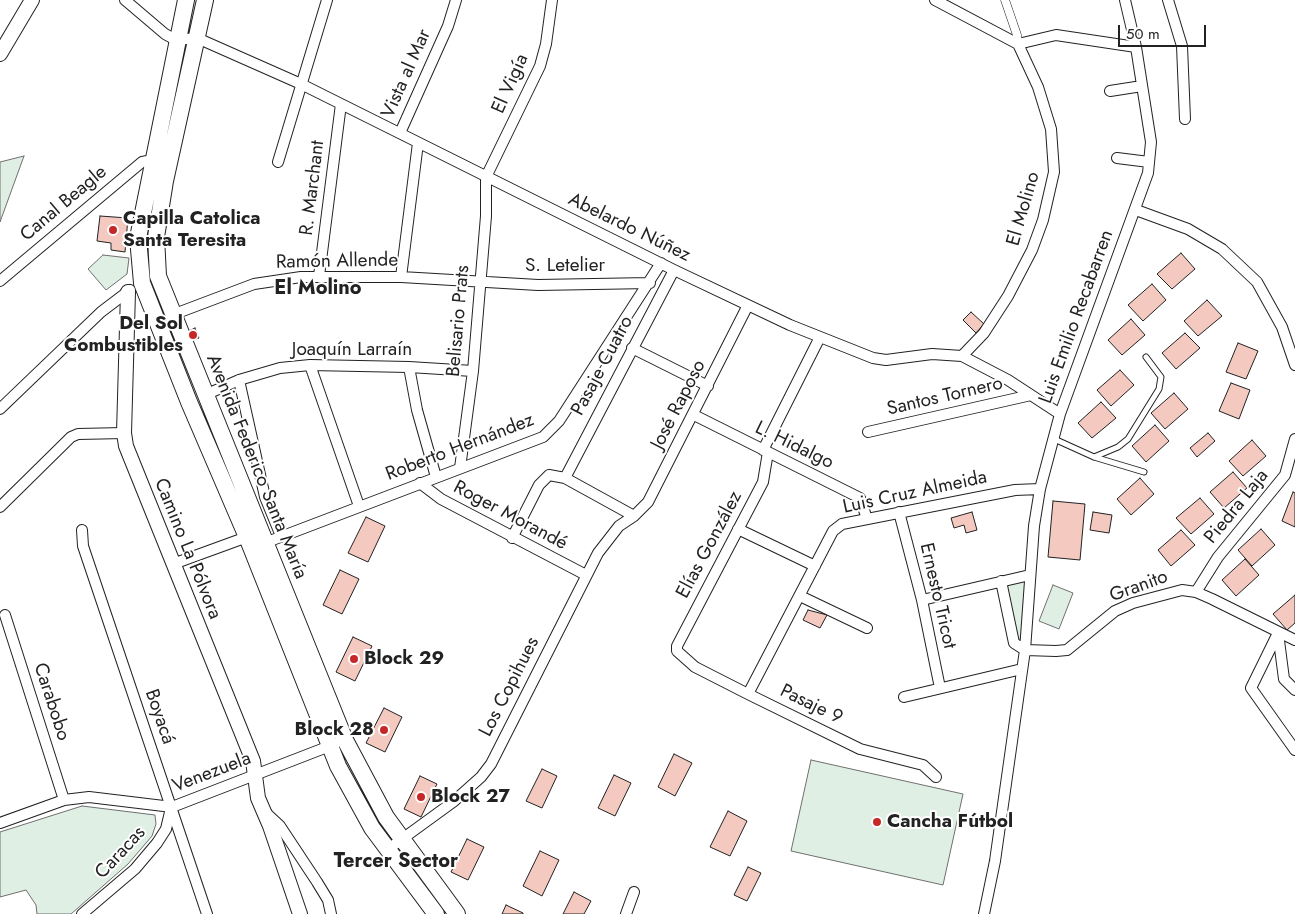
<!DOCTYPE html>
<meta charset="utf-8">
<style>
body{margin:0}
#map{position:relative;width:1295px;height:914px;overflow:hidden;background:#fff;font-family:Jost,sans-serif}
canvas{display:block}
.scale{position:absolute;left:1118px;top:25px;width:88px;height:22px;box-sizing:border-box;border:2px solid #222;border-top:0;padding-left:6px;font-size:15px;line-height:18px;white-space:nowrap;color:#222;-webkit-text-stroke:4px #fff;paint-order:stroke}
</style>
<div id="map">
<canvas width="1295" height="914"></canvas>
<div class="scale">50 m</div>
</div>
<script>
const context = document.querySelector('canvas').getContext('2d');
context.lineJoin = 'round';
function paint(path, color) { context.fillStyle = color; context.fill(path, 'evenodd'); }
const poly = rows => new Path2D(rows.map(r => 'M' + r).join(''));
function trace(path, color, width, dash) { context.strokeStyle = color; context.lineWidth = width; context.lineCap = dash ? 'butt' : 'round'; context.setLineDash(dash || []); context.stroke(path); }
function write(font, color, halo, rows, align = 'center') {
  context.font = font + ' Jost,sans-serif'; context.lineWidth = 4; context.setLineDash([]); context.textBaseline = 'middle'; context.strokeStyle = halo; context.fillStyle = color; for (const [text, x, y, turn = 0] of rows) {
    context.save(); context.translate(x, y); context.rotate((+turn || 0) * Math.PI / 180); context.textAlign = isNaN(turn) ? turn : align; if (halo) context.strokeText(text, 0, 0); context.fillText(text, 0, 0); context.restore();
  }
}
const green = poly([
 [24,156,0,222,0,162,24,156],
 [103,255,129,258,127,274,106,290,88,269,103,255],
 [1025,581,1023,643,1016,639,1006,585,1025,581],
 [1053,585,1073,593,1059,629,1039,621,1053,585],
 [811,760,963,794,943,885,791,851,811,760],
 [82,806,155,815,156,824,152,836,128,864,71,914,37,914,36,905,26,890,0,897,0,832,82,806]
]);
paint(green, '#e0efe3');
trace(green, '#6f6f6f', 1);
const building = poly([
 [100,216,128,218,125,252,111,250,111,243,97,241,100,216],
 [1181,253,1195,269,1172,289,1157,274,1181,253],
 [1152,284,1166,300,1143,321,1128,305,1152,284],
 [1207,300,1222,316,1198,336,1184,321,1207,300],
 [971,312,984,324,976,333,963,320,971,312],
 [1131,319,1145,335,1122,355,1108,340,1131,319],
 [195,328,199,338,191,341,187,332,195,328],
 [1185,333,1200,348,1176,369,1162,353,1185,333],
 [1238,343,1258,351,1246,379,1226,372,1238,343],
 [1120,370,1134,385,1111,406,1097,390,1120,370],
 [1231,383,1250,390,1239,419,1219,411,1231,383],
 [1174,393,1188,409,1165,429,1151,413,1174,393],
 [1101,402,1116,418,1092,438,1078,423,1101,402],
 [1155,425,1169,441,1146,462,1132,446,1155,425],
 [1208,433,1215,441,1197,457,1190,448,1208,433],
 [1252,440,1266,456,1243,476,1229,461,1252,440],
 [1233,472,1247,488,1224,508,1210,492,1233,472],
 [1140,478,1154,494,1131,515,1117,499,1140,478],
 [1293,492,1295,493,1295,527,1282,521,1293,492],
 [1200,498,1214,514,1191,534,1176,518,1200,498],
 [1053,501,1085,504,1080,560,1048,557,1053,501],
 [972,512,977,530,966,533,964,525,954,528,951,518,972,512],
 [1093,512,1112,515,1109,533,1090,530,1093,512],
 [366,517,385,526,368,562,348,553,366,517],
 [1261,529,1275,545,1252,566,1238,550,1261,529],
 [1181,530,1195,545,1171,566,1158,550,1181,530],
 [1245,559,1259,575,1236,596,1222,580,1245,559],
 [340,570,359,579,342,614,323,605,340,570],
 [1295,595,1295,623,1287,630,1273,614,1295,595],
 [808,610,827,615,820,628,803,620,808,610],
 [353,637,372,646,355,681,336,672,353,637],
 [384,708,402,717,385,752,366,743,384,708],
 [674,754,692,763,675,796,658,787,674,754],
 [542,769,557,776,542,808,526,801,542,769],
 [614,775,631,783,615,816,598,808,614,775],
 [420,776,437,784,421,817,404,809,420,776],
 [728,811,747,821,730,856,710,847,728,811],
 [467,839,484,847,468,880,451,872,467,839],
 [540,851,559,860,542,896,523,886,540,851],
 [748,867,761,873,747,901,734,895,748,867],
 [574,892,591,901,584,914,563,914,574,892],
 [506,905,523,913,523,914,502,914,506,905]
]);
paint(building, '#f3c9c0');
trace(building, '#222', 1);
const service = poly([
 [1052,438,1094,457,1144,472],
 [1094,457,1118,447,1128,439,1159,389,1161,377,1146,357]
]);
const pedestrian = poly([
 [1005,0,1017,35,1018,44]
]);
const minor = poly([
 [125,0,165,34,176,40,197,38,301,84,674,270,790,325,873,358,886,360,932,354,962,356,1008,380,1060,414],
 [935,0,1018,44,1056,35,1136,47],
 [1168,0,1182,46,1185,119],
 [1110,91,1142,86],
 [400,133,448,26,456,0],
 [1117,158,1149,162],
 [278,162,327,0],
 [1136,210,1188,229,1222,249,1257,282,1282,327,1295,365],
 [319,276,341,104],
 [401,277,418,143],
 [0,281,142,162,153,160],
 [172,315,254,284,301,277,401,277,538,285,650,283],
 [632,348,708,386],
 [962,356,984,333,1008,296,1032,250,1043,220,1054,172,1051,129,1038,87,1018,44],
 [310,365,359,506],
 [409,367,417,410,436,477],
 [239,380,265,497,281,536],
 [205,395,239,380,280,368,310,365,409,367,473,371],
 [0,409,101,312,130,290],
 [694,415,860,498,867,519],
 [868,432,1031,395],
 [763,450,820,337],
 [768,452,763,482,677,646,677,651,695,667,748,694,860,749,923,765,936,777],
 [460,468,473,371,486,216,486,177,540,66,546,44,552,0],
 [565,478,674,270],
 [420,483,441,499,586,575],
 [0,507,71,437,78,434,124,433],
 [899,512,922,600,940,688],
 [738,529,815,566],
 [82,530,83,546,207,914],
 [512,538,539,485,549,475,565,478,634,516],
 [262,544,543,437,559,421,661,263],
 [173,564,247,537],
 [1001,581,1014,643,1025,650,1056,651,1067,650,1115,611,1133,603,1182,590,1196,592,1212,599,1295,640],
 [1196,592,1218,557,1285,475,1295,439],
 [800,596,867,628],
 [922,600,1030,575],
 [5,615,64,800],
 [1278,633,1251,688,1295,750],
 [1278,633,1284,679,1295,690],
 [748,694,833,531,842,524,1015,490,1040,489],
 [904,697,1022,669],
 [266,813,280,826,317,882,328,900,331,914],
 [0,823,64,800,89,797,172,807,335,744],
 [387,850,453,802,481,777,491,764,598,553,619,526,634,516,648,502,748,305],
 [82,914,135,869,157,843,166,829,171,808],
 [626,914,634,892],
 [984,914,995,861,1025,650,1034,526,1040,489,1060,414,1148,173,1151,142,1136,47,1125,0]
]);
const tertiary = poly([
 [0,54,32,0],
 [128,292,124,433,126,446,253,761,258,798,270,826,300,914]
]);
const primary = poly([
 [186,0,138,238,142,283,189,402,247,537,338,766,372,828,436,914],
 [205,0,165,181,156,237,158,276,345,740,386,817,457,914]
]);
trace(service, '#222', 7);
trace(pedestrian, '#222', 9);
trace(minor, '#222', 12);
trace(tertiary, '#222', 16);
trace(primary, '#222', 18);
trace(service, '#fff', 5);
trace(pedestrian, '#fff', 8);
trace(minor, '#fff', 10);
trace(tertiary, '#fff', 14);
trace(primary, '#fff', 16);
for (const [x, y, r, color] of [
 [113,230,5,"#c62828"],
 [193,335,5,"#c62828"],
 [354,659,5,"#c62828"],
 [384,730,5,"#c62828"],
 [421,797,5,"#c62828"],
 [877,822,5,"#c62828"]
]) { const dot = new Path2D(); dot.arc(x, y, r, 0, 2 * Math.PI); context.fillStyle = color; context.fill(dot); trace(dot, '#fff', 2); }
write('19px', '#222', '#fff', [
 ["Vista al Mar",407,74,-66],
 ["El Vigía",511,84,-66],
 ["R. Marchant",313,188,-83],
 ["Canal Beagle",64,204,-40],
 ["El Molino",1024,209,-74],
 ["Abelardo Núñez",629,228,26],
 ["Ramón Allende",337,262,-1],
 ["S. Letelier",565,266],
 ["Luis Emilio Recabarren",1077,317,-70],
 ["Belisario Prats",459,321,-85],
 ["Joaquín Larraín",352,350],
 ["Pasaje Cuatro",603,366,-62],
 ["Santos Tornero",945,397,-13],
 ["José Raposo",679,405,-63],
 ["L. Hidalgo",794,446,26],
 ["Roberto Hernández",460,448,-21],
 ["Avenida Federico Santa María",256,467,68],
 ["Luis Cruz Almeida",915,493,-12],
 ["Piedra Laja",1237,507,-51],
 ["Roger Morandé",510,516,28],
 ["Elías González",710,545,-62],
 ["Camino La Pólvora",187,549,68],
 ["Granito",1139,587,-20],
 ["Ernesto Tricot",937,596,77],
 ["Los Copihues",510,687,-63],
 ["Carabobo",51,702,72],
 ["Pasaje 9",811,705,26],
 ["Boyacá",159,717,71],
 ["Venezuela",212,773,-21],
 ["Caracas",121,853,-47]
]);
write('bold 19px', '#222', '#fff', [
 ["Capilla Catolica",123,219],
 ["Santa Teresita",123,241],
 ["Del Sol",183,324,"right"],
 ["Combustibles",183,346,"right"],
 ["Block 29",364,659],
 ["Block 28",374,730,"right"],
 ["Block 27",431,797],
 ["Cancha Fútbol",887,822]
], 'left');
write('bold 20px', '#222', '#fff', [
 ["El Molino",318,289],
 ["Tercer Sector",396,862]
]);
</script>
